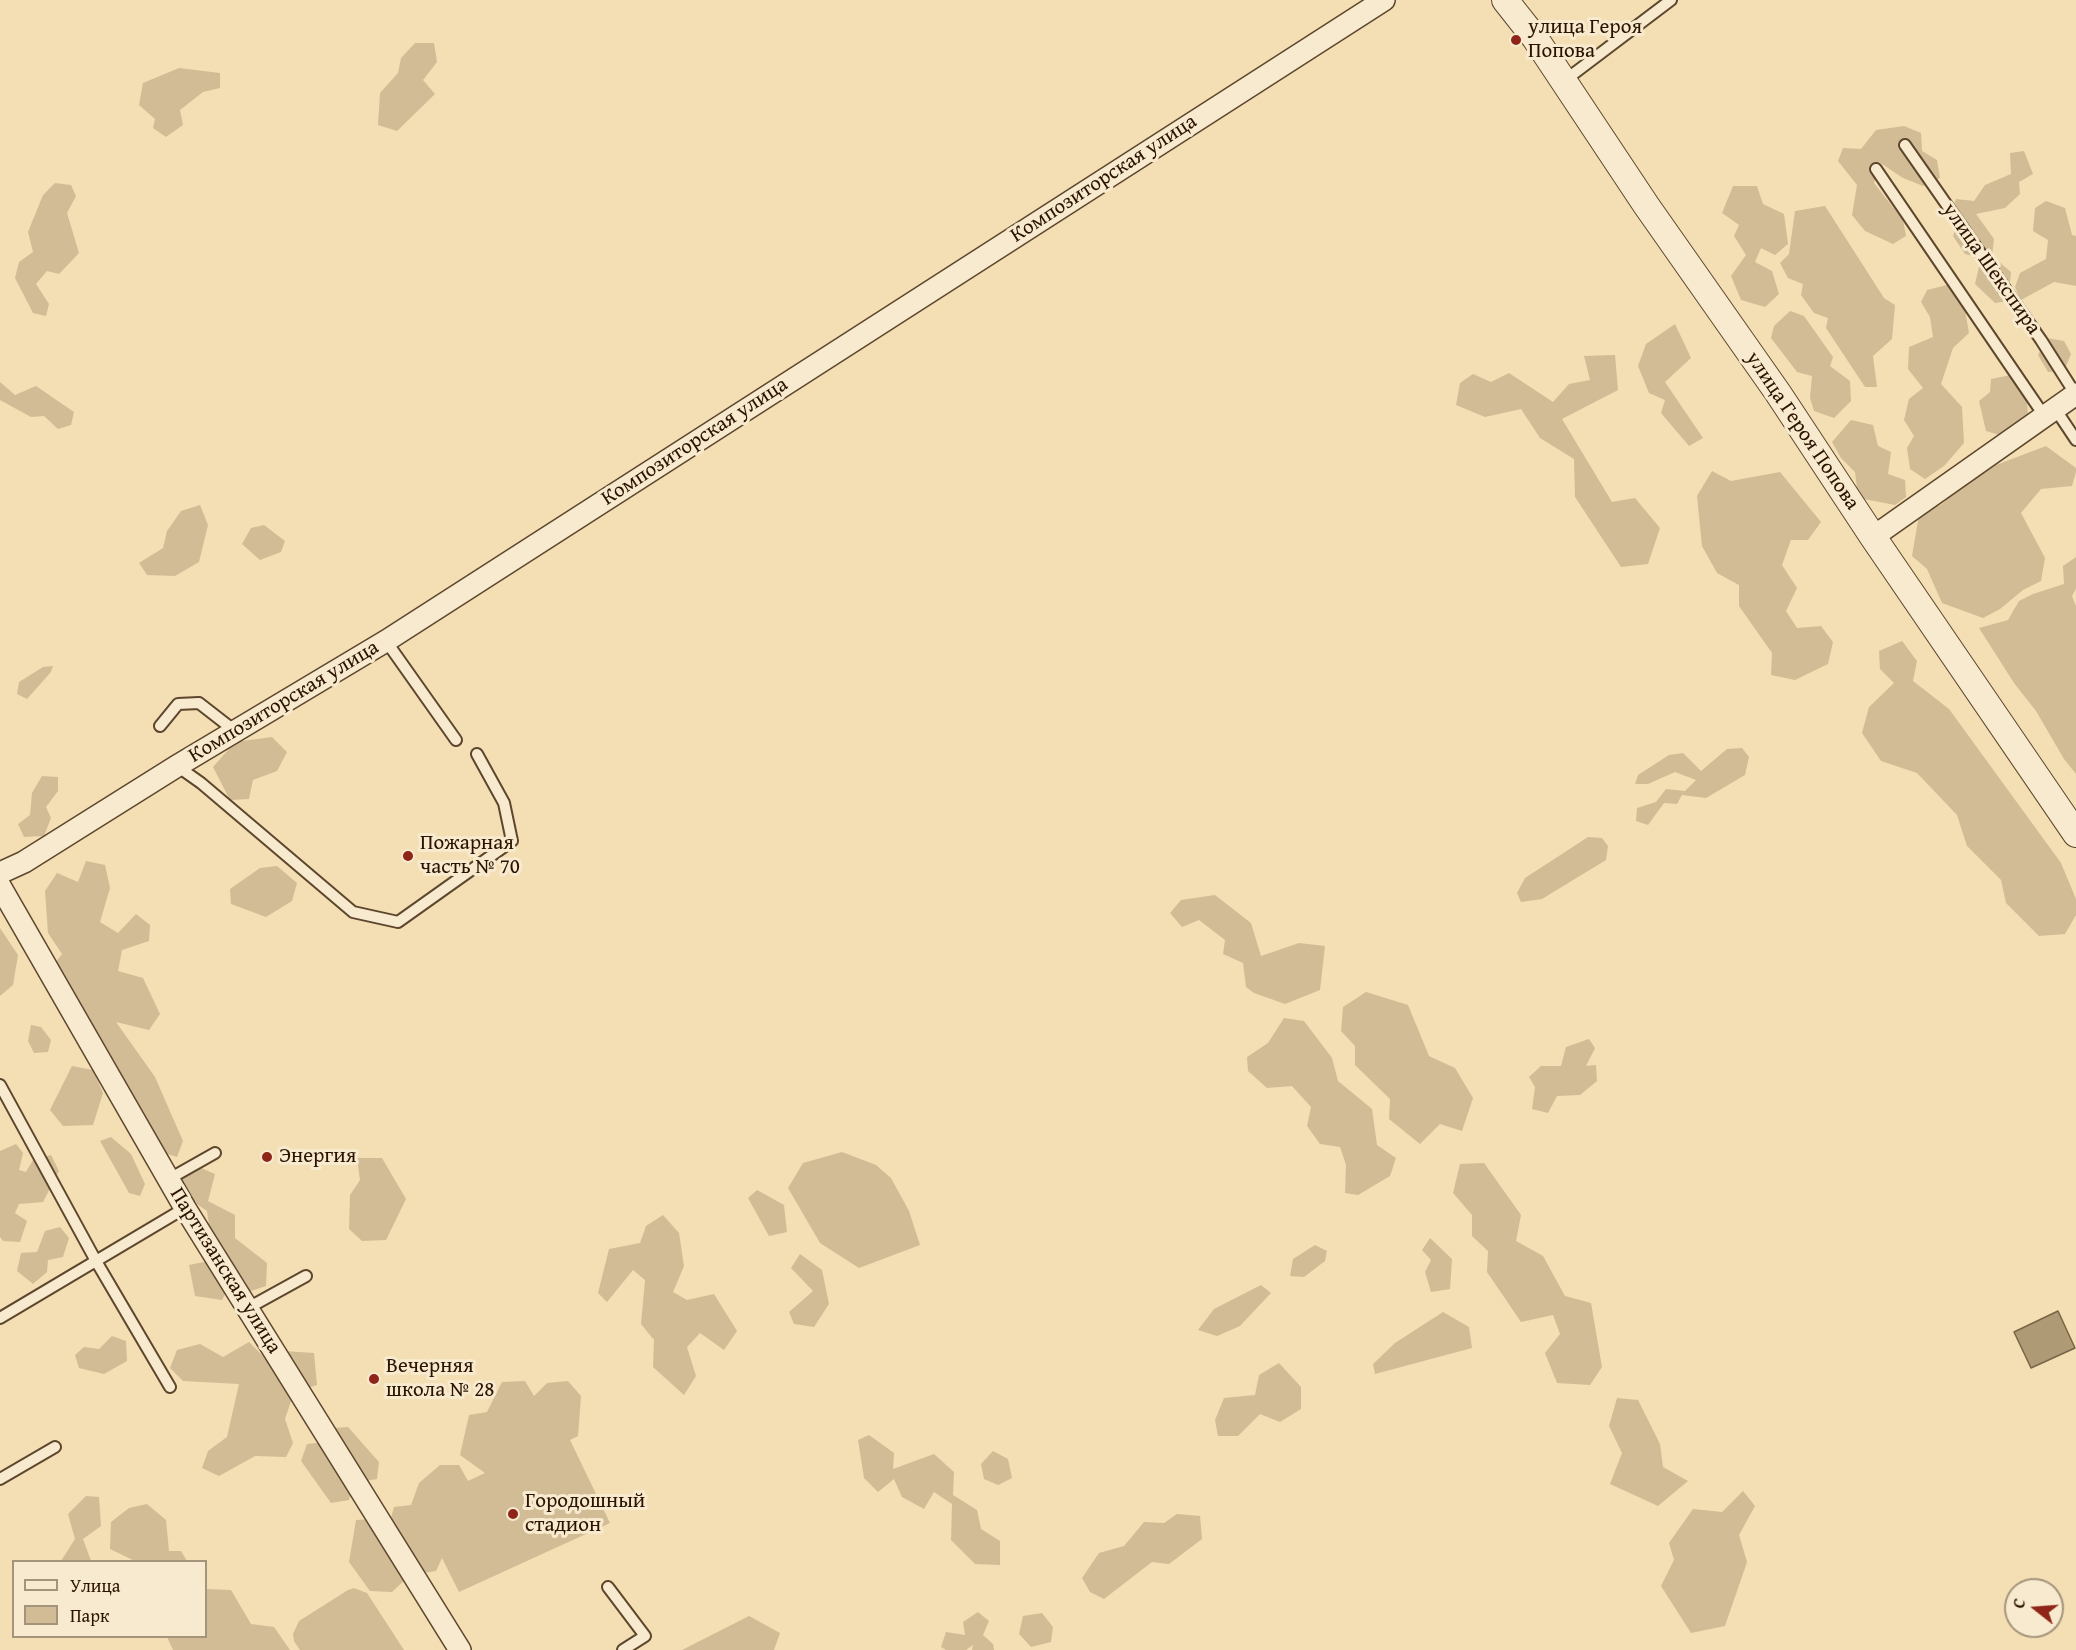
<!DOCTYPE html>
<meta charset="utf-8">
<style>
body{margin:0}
#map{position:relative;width:2076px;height:1650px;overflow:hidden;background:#f3dfb3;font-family:"Gentium Book Plus",serif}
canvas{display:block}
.legend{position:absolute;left:12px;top:1560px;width:195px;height:78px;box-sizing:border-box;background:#f7eace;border:2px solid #a5947c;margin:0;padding:8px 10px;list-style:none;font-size:18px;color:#2b1300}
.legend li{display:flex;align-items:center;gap:12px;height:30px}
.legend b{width:30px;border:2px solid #a5947c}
.north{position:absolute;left:2004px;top:1578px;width:60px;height:60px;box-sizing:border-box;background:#f7eace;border:2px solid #a5947c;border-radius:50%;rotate:287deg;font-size:16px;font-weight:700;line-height:24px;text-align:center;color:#2b1300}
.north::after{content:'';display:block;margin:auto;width:21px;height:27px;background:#8f2418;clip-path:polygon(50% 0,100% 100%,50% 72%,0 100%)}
</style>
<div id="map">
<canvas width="2076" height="1650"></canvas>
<ul class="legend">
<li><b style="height:8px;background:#f7eace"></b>Улица</li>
<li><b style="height:16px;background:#d1bc95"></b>Парк</li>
</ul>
<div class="north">С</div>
</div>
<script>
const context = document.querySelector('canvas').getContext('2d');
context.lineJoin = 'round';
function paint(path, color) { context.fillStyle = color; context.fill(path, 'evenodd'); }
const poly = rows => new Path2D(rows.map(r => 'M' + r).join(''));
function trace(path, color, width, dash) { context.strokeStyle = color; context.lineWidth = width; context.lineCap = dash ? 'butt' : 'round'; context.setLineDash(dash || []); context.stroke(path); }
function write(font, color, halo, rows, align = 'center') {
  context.font = font + ' "Gentium Book Plus",serif'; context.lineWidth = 6; context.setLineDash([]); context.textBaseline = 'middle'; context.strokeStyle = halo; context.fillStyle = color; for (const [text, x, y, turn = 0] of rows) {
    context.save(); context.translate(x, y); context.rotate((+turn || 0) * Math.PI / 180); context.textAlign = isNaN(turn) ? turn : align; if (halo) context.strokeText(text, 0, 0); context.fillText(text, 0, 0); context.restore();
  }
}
paint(poly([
 [415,43,434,43,437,62,423,80,435,94,397,131,378,125,380,93,398,73,401,58],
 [179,68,220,73,220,88,203,92,180,110,183,125,166,137,153,128,155,119,139,105,143,83],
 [1904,126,1921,133,1922,151,1937,160,1940,178,1923,186,1903,178,1879,162,1874,183,1903,220,1906,236,1893,244,1865,231,1852,215,1857,185,1838,161,1843,148,1861,149,1876,130],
 [2024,151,2033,174,2019,182,2020,194,2005,208,1976,214,1994,239,1992,256,2011,272,2008,301,1995,303,1975,284,1981,258,1965,254,1953,236,1957,225,1949,218,1956,199,1974,201,1985,185,2011,174,2010,153],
 [55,183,71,185,76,196,67,213,79,253,59,274,47,271,36,284,49,304,46,316,33,313,15,278,19,262,33,252,28,232,43,195],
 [1733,186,1757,186,1763,204,1784,214,1788,244,1775,255,1761,248,1755,262,1772,271,1779,294,1765,307,1741,300,1731,276,1746,255,1734,236,1739,225,1722,213],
 [2046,201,2065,208,2072,235,2076,236,2076,286,2054,282,2021,300,2015,287,2020,273,2046,259,2048,240,2033,231,2035,208],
 [1825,206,1884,298,1895,305,1892,339,1873,356,1877,387,1865,387,1826,328,1828,318,1814,313,1801,295,1803,284,1788,278,1780,263,1789,254,1795,211],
 [1947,285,1964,304,1969,333,1953,348,1941,384,1962,407,1964,443,1944,466,1925,479,1910,469,1907,448,1914,436,1904,420,1909,399,1923,388,1908,369,1909,347,1933,337,1930,317,1921,302,1927,290],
 [1790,311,1804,316,1833,357,1830,366,1850,381,1851,401,1834,418,1814,411,1810,398,1812,376,1797,372,1771,338,1774,326],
 [1675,324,1691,358,1665,382,1703,438,1689,446,1661,413,1665,400,1649,393,1638,366,1646,344],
 [2047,338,2064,341,2071,354,2064,371,2048,372,2038,355],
 [1615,355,1618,390,1562,419,1612,502,1635,498,1660,528,1648,564,1621,567,1575,497,1574,459,1540,438,1521,409,1485,417,1456,405,1460,383,1473,374,1491,382,1509,373,1553,402,1569,384,1590,380,1584,356],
 [2011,375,2026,386,2028,416,2006,437,1986,431,1979,401,1990,392,1991,379],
 [0,382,15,395,36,386,74,412,71,425,58,429,44,416,31,417,0,400],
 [1851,420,1873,425,1878,446,1891,452,1888,474,1905,480,1906,497,1895,505,1864,499,1857,488,1855,472,1841,458,1832,442],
 [2046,446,2076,468,2076,472,2072,486,2041,489,2021,513,2045,558,2041,581,2023,590,2000,609,1983,618,1942,603,1927,569,1912,556,1919,515,1942,504,1955,492,1996,465],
 [1712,471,1731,481,1780,472,1821,522,1808,540,1791,540,1782,565,1797,588,1786,611,1797,628,1821,626,1833,642,1828,664,1795,680,1771,675,1772,653,1739,606,1739,585,1717,573,1702,546,1697,496],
 [200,505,208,525,199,562,175,576,147,575,139,563,163,548,167,531,181,511],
 [264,525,285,541,281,552,260,560,242,544,251,528],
 [2076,557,2076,589,2072,596,2076,606,2076,774,2064,759,2036,711,2014,683,1979,628,2008,620,2019,601,2033,594,2064,584,2063,566],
 [1902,641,1917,661,1913,681,1949,709,2061,863,2076,899,2076,915,2065,934,2039,936,2006,903,2001,880,1967,846,1957,815,1917,773,1881,761,1862,733,1869,707,1894,683,1880,669,1879,651],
 [53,666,51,672,27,699,17,694,19,682,43,667],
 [272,737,287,752,277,771,253,780,249,799,230,800,213,767,235,742],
 [1742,748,1749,757,1745,775,1706,798,1682,795,1677,804,1664,803,1648,825,1636,821,1637,808,1656,802,1666,789,1685,791,1696,780,1675,772,1648,784,1635,784,1638,775,1669,755,1683,753,1701,771,1727,749],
 [42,776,58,777,58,791,46,807,51,818,44,836,24,837,18,824,30,815,32,793],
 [1588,837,1602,838,1608,846,1606,860,1542,899,1521,902,1517,893,1525,878],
 [86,861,105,865,110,888,100,922,118,933,136,914,150,925,149,941,122,950,118,971,143,978,160,1014,149,1030,116,1022,155,1077,183,1141,177,1157,161,1152,46,975,62,954,48,933,45,891,57,873,78,882],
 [277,866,297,883,292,901,266,917,231,904,230,889,260,868],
 [1215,895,1251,923,1261,956,1299,943,1325,946,1320,990,1285,1004,1254,993,1246,987,1243,963,1223,954,1225,940,1199,920,1182,927,1170,913,1181,900],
 [0,928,18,955,13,985,0,996],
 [1366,992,1408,1005,1429,1056,1455,1068,1473,1098,1462,1131,1440,1124,1420,1144,1389,1119,1390,1099,1355,1065,1355,1046,1341,1031,1343,1007],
 [1284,1018,1304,1021,1332,1058,1338,1081,1372,1109,1377,1145,1396,1158,1390,1176,1358,1195,1345,1193,1346,1165,1340,1147,1320,1144,1307,1126,1311,1107,1292,1086,1267,1088,1248,1071,1247,1057,1268,1043],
 [31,1025,41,1027,51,1040,48,1052,34,1053,28,1041],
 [1589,1039,1595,1048,1586,1066,1596,1065,1597,1081,1580,1095,1557,1096,1548,1113,1532,1109,1535,1087,1529,1077,1541,1066,1561,1066,1566,1047],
 [72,1066,93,1070,103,1093,93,1125,63,1126,50,1110],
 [111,1137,131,1154,145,1184,140,1196,129,1193,100,1141],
 [16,1144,23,1153,19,1170,26,1172,33,1160,51,1155,59,1171,43,1202,19,1204,15,1213,27,1221,20,1242,3,1241,0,1237,0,1151],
 [842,1152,876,1165,891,1178,909,1211,920,1245,859,1268,820,1243,788,1188,803,1163],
 [357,1158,382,1158,406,1199,386,1240,362,1241,349,1229,350,1195,360,1180],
 [1484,1163,1521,1215,1516,1241,1543,1256,1565,1296,1591,1303,1602,1367,1590,1385,1557,1383,1545,1353,1560,1334,1553,1315,1521,1322,1487,1272,1488,1251,1472,1236,1472,1215,1453,1193,1460,1164],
 [199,1167,215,1174,208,1201,235,1215,235,1238,267,1263,266,1286,245,1293,233,1279,222,1300,195,1296,189,1265,214,1260,207,1211,184,1195,178,1180],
 [757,1190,784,1205,787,1232,769,1236,748,1198],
 [663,1215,679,1233,684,1266,673,1292,687,1300,714,1294,737,1331,724,1350,700,1333,687,1347,696,1376,684,1395,653,1367,654,1340,641,1324,645,1280,633,1270,607,1302,598,1293,609,1249,640,1243,646,1226],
 [60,1227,69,1238,63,1257,48,1260,47,1272,33,1284,17,1271,21,1253,37,1252,45,1231],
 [1430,1238,1452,1259,1450,1289,1431,1292,1425,1272,1431,1260,1422,1250],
 [1315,1245,1327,1251,1325,1261,1304,1277,1290,1276,1293,1259],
 [800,1254,822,1270,829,1304,814,1327,794,1324,789,1312,813,1291,791,1268],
 [1261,1285,1271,1293,1240,1326,1217,1336,1198,1330,1214,1309],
 [1443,1312,1469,1327,1472,1348,1375,1374,1373,1364,1395,1343],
 [112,1336,126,1341,127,1361,104,1374,79,1368,75,1355,84,1347,99,1349],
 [249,1342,268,1361,284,1351,314,1353,317,1385,294,1392,285,1419,293,1443,286,1457,255,1456,219,1476,202,1468,208,1451,227,1437,239,1384,183,1381,170,1368,177,1350,200,1344,223,1357],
 [1279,1363,1301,1387,1301,1409,1280,1422,1260,1414,1238,1436,1218,1436,1215,1420,1224,1398,1255,1395,1259,1375],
 [525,1381,534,1396,547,1383,568,1381,581,1396,578,1436,570,1440,610,1523,459,1592,442,1558,436,1571,410,1575,392,1592,370,1591,349,1562,356,1520,391,1518,394,1507,411,1505,419,1483,440,1465,459,1465,468,1481,485,1473,460,1455,469,1415,487,1412,502,1382],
 [1617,1398,1638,1400,1660,1444,1663,1467,1688,1481,1658,1506,1610,1484,1622,1453,1609,1426],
 [348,1427,379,1462,377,1479,353,1483,349,1500,331,1503,301,1461,307,1444,326,1442,334,1428],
 [869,1435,894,1453,893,1469,934,1454,954,1472,953,1495,977,1510,981,1529,1000,1541,1000,1565,975,1564,951,1540,952,1504,934,1492,924,1509,902,1497,894,1479,878,1492,864,1478,858,1440],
 [993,1451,1008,1459,1012,1478,998,1485,984,1479,981,1464],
 [1743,1491,1755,1506,1739,1535,1747,1562,1725,1626,1691,1633,1661,1586,1674,1560,1669,1543,1693,1509,1722,1512],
 [86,1496,99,1497,101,1526,83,1539,91,1561,61,1561,75,1539,68,1514],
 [147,1504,166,1520,169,1551,181,1551,187,1561,135,1561,110,1549,111,1522,129,1508],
 [1177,1514,1200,1516,1202,1539,1169,1564,1152,1562,1104,1599,1090,1592,1082,1578,1099,1553,1124,1546,1144,1522,1164,1523],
 [354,1588,367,1593,404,1650,300,1650,294,1641,293,1634,299,1621,348,1590],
 [206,1589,231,1590,251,1624,274,1627,290,1650,173,1650,167,1637,206,1636],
 [978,1612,989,1621,983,1635,993,1644,994,1650,972,1650,973,1645,966,1650,946,1650,941,1647,946,1632,965,1635,963,1622],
 [1042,1613,1053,1627,1051,1642,1031,1647,1019,1634,1023,1616],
 [749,1616,780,1633,774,1650,682,1650]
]), '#d1bc95');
const water = poly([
 [2058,1311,2075,1348,2031,1368,2014,1332,2058,1311]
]);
paint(water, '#af9a76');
trace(water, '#7a6447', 1.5);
const service = poly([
 [1564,81,1671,0],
 [1905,145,2041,340,2076,395],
 [1876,169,2045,417],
 [2056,410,2076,440],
 [386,641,456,740],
 [160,726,178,704,199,703,235,731],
 [177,766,201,783,353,912,398,922,512,841,504,803,477,754],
 [0,1085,96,1261,170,1387],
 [169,1179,215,1153],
 [248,1308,306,1276],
 [0,1318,185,1208],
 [0,1479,55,1447],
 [608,1587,645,1636,623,1650]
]);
const minor = poly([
 [1873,537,2076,394],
 [0,873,24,862,177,766,386,641,1384,0],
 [0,886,185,1208,460,1650]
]);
const tertiary = poly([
 [1505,0,1535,38,1646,205,1778,393,1873,537,2076,834]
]);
trace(service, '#5d462d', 14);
trace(minor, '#5d462d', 24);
trace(tertiary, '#5d462d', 28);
trace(service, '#f7eace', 10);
trace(minor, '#f7eace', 21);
trace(tertiary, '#f7eace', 26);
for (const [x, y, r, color] of [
 [1516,40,6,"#8f2418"],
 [408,856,6,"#8f2418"],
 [267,1157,6,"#8f2418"],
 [374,1379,6,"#8f2418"],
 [513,1514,6,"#8f2418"]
]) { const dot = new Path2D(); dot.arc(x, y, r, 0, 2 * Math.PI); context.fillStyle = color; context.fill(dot); trace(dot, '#f7eace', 2); }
write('21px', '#2b1300', '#f7eace', [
 ["улица Героя",1528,28],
 ["Попова",1528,52],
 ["Пожарная",420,844],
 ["часть № 70",420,868],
 ["Энергия",279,1157],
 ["Вечерняя",386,1367],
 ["школа № 28",386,1391],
 ["Городошный",525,1502],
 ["стадион",525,1526]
], 'left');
write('21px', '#2b1300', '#f7eace', [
 ["Композиторская улица",1104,179,-33],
 ["улица Шекспира",1991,269,55],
 ["улица Героя Попова",1802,431,56],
 ["Композиторская улица",695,442,-33],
 ["Композиторская улица",284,702,-31],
 ["Партизанская улица",225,1271,58]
]);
</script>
